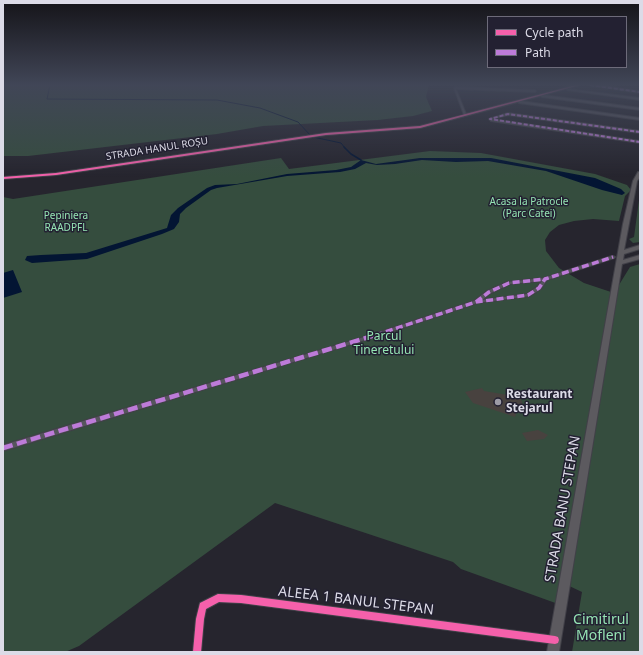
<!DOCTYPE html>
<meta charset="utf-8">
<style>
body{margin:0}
#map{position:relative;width:643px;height:655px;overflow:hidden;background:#26252e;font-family:"Noto Sans",sans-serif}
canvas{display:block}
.frame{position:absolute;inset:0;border:4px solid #dcdbe7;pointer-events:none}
.legend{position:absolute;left:487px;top:16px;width:140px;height:52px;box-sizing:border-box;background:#232132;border:1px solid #6d6b7a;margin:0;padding:5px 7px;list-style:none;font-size:12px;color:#dcdbe7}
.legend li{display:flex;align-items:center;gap:8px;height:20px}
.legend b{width:20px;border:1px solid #6d6b7a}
</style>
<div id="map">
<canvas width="643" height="655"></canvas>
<div class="frame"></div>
<ul class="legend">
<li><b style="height:5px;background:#f560ab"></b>Cycle path</li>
<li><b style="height:5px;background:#bd7bd9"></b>Path</li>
</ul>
</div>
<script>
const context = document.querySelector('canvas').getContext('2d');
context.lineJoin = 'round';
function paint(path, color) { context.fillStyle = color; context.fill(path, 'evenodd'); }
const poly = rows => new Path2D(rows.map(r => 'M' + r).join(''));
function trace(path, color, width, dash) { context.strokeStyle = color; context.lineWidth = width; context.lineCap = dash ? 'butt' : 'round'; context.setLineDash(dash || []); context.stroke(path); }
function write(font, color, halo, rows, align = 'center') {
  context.font = font + ' "Noto Sans",sans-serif'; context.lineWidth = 3; context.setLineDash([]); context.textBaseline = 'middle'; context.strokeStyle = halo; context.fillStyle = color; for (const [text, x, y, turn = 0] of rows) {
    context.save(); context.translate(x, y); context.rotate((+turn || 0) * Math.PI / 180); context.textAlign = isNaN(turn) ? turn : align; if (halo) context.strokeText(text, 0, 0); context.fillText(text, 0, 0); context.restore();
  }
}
paint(poly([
 [3,85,429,85,426,97,432,111,413,116,378,120,263,126,217,134,28,156,3,156],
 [430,151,481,153,595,174,627,185,631,190,625,196,619,221,593,219,574,221,559,225,550,232,545,240,546,251,559,268,584,283,614,293,630,267,640,264,640,652,572,652,582,592,565,584,561,605,461,569,453,562,275,503,79,646,65,652,3,652,3,197,13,199,281,158,289,169],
 [640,193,640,242,633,243,629,239,634,237]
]), '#354d3e');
paint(poly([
 [420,158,491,158,595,178,621,189,625,193,622,195,602,190,546,171,488,161,456,162,422,160,395,164,377,165,366,163,355,169,340,172,287,176,217,188,211,190,186,208,180,214,179,222,174,229,162,234,87,259,32,263,25,260,27,256,41,255,86,253,167,228,171,215,178,208,207,188,215,185,237,184,287,174,336,170,351,167,361,160,376,164],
 [13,270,22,292,3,298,3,273]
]), '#031533');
trace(poly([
 [50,85,47,99,217,100,260,108,298,122,310,135],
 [313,137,341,143,345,148]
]), '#031533', 1);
trace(poly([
 [344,147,351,154,361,160]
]), '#031533', 1.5);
paint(poly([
 [482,388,484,391,520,397,523,405,518,407,515,417,473,403,465,392],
 [538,430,548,435,544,439,527,441,522,433]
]), '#48423f');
const street = poly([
 [576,85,580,85,543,95,640,108,640,110,542,97,541,96,520,101,640,118,640,120,519,103,518,102,420,128,326,135,56,175,3,179,3,177,56,173,326,133,420,126,464,115,454,88,455,87,535,90,536,91,535,92,456,89,466,114,576,85],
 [589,85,596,85,640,91,640,93,589,85],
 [567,90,568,89,640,98,640,100,567,90],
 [508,113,640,131,640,133,508,115,492,119,640,141,640,143,491,121,489,119,508,113],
 [612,256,613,256,615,257,614,258,547,280,541,289,530,296,477,303,378,336,3,451,3,445,374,334,474,301,487,291,507,282,544,278,612,256],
 [542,281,537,287,527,294,482,300,491,293,510,284,542,281],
 [218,594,241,595,555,636,558,637,559,640,558,643,555,644,241,603,219,602,206,609,204,619,201,652,193,652,196,619,200,603,218,594]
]);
const secondary = poly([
 [638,172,640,172,640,177,637,181,624,250,640,245,640,249,624,254,623,260,640,255,640,259,622,264,559,652,547,652,623,224,633,181,638,172]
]);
trace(street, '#414048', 2);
trace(secondary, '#414048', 2);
paint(street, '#56555d');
paint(secondary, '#5c5a5f');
trace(poly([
 [590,85,640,92],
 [640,132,508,114,490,119,640,142]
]), '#bd7bd9', 2, [4, 2]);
trace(poly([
 [476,302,489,292,509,283,545,279],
 [376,335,476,302,528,295,539,288,545,279,613,257]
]), '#bd7bd9', 3.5, [7, 3.5]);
trace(poly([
 [3,448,379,334]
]), '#bd7bd9', 4.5, [10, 4.5]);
paint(poly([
 [576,85,580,85,420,128,326,135,56,175,3,179,3,177,56,173,326,133,420,126,576,85],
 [218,594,241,595,555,636,558,637,559,640,558,643,555,644,241,603,219,602,206,609,204,619,201,652,193,652,196,619,200,603,218,594]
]), '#f560ab');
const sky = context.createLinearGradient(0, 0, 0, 177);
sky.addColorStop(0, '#151419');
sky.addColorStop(0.48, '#414657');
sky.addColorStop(1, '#41465700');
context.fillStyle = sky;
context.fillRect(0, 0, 643, 177);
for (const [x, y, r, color] of [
 [498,402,4,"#9c9ba6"]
]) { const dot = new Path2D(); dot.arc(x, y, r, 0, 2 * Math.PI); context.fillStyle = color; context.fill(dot); trace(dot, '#232132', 1.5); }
write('10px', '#dcdbe7', '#232132', [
 ["STRADA HANUL ROȘU",157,149,-9]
]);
write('10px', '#95e4b3', '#232132', [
 ["Acasa la Patrocle",529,202],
 ["(Parc Catei)",529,214],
 ["Pepiniera",66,216],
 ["RAADPFL",66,228]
]);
write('12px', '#95e4b3', '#232132', [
 ["Parcul",384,337],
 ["Tineretului",384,351]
]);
write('bold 12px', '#dcdbe7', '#232132', [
 ["Restaurant",506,395],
 ["Stejarul",506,409]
], 'left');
write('14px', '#dcdbe7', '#232132', [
 ["STRADA BANU STEPAN",563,509,-80],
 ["ALEEA 1 BANUL STEPAN",356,601,7]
]);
write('14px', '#95e4b3', '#232132', [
 ["Cimitirul",601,620],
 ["Mofleni",601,636]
]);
</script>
